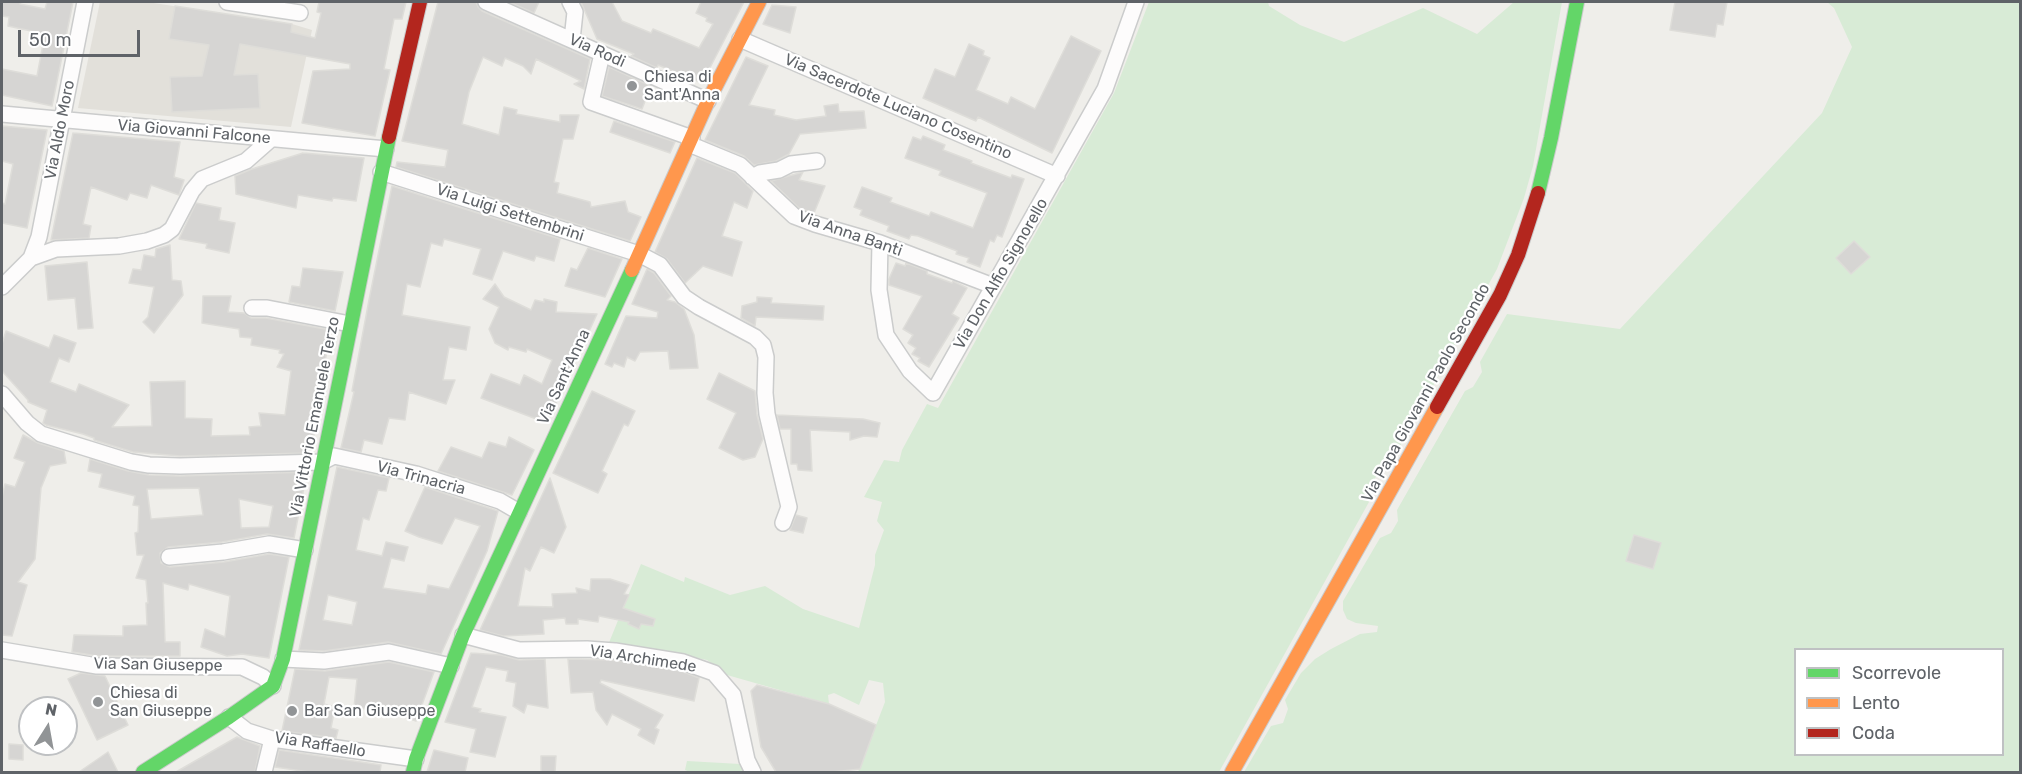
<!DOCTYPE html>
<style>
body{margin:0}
#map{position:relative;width:2022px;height:774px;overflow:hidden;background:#efeeea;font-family:Rubik,sans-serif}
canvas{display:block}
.frame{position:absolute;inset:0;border:3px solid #5f6368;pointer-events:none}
.legend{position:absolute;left:1794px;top:648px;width:210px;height:108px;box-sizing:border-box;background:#fff;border:2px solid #bfc1c3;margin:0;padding:8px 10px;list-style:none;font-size:18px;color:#5f6368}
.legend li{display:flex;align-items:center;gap:12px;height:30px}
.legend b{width:30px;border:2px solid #bfc1c3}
.north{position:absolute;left:18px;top:696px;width:60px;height:60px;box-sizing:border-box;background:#fff;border:2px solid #bfc1c3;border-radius:50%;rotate:11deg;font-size:16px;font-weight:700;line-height:24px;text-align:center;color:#5f6368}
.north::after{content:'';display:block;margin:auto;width:21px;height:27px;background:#919496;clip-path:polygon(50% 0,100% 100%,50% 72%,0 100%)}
.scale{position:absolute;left:18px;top:30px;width:122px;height:27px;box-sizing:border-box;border:3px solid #5f6368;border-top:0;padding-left:8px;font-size:18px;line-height:21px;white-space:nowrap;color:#5f6368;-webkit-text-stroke:4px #fff;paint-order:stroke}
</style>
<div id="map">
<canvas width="2022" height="774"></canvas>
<div class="frame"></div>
<ul class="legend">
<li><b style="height:8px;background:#63d668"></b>Scorrevole</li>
<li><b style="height:8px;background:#ff974d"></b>Lento</li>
<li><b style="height:8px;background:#b3261e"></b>Coda</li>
</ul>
<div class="north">N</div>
<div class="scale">50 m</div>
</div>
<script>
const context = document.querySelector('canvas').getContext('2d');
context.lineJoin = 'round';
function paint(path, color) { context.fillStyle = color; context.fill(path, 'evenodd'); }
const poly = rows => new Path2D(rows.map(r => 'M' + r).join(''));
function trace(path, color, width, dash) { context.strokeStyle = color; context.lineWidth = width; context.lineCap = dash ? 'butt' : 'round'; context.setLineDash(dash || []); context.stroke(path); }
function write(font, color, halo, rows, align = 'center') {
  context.font = font + ' Rubik,sans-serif'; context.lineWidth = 4.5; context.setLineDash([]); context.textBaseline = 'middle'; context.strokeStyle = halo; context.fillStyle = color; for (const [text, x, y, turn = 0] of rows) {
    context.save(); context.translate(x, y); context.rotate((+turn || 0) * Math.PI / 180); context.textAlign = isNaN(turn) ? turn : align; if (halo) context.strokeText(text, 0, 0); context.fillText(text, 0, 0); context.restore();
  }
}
paint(poly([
 [100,2,147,2,292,24,312,30,291,127,78,108]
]), '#e2e0da');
paint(poly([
 [1149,2,1268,2,1269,6,1300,25,1344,42,1423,8,1477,34,1514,2,1562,2,1533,166,1524,198,1497,269,1393,459,1388,457,1374,480,1379,484,1219,772,858,772,885,702,883,683,869,680,859,705,834,693,828,695,829,704,727,675,707,660,662,651,608,645,641,564,684,582,685,577,730,595,765,586,803,609,859,628,875,565,875,555,884,530,877,521,882,502,864,497,884,460,899,462,902,450,927,404,938,408,1114,93],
 [1827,2,2020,2,2020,772,1244,772,1271,726,1283,723,1288,709,1285,700,1301,673,1315,659,1331,649,1360,634,1377,632,1378,626,1356,623,1347,619,1343,610,1343,601,1380,538,1391,533,1398,521,1397,510,1465,391,1473,387,1482,372,1480,362,1507,314,1620,329,1822,113,1852,47,1834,8],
 [1796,650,2002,650,2002,754,1796,754],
 [687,761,740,764,744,772,690,772,685,770]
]), '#d8ebd6');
const building = poly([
 [2,2,21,2,20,4,45,9,47,2,73,2,52,106,2,95,2,69,37,76,45,34,8,26,9,17,2,16,2,2],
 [319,2,406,2,402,19,394,19,384,69,390,70,375,136,302,123,313,71,350,69,350,64,240,44,234,75,258,74,260,108,172,112,170,77,202,76,209,45,169,39,175,6,292,24,291,32,315,38,321,13,317,12,319,2],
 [438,2,476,2,478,7,482,11,590,59,584,89,574,84,581,81,536,59,531,74,523,66,505,58,502,66,483,57,469,92,462,124,499,135,504,107,517,110,516,114,560,122,560,115,579,115,573,139,563,139,554,182,559,183,557,193,590,202,591,207,625,201,628,212,641,217,630,241,396,167,397,162,445,167,448,150,402,141,438,2],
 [509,2,539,2,534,13,509,2],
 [581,2,612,2,622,21,651,33,653,29,699,48,713,24,706,21,707,18,696,13,701,2,744,2,702,83,658,65,657,68,631,56,634,54,597,39,581,2],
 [1675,2,1727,2,1723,25,1717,24,1715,37,1670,30,1675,2],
 [772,5,796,7,790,33,763,24,772,5],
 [1071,36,1101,51,1052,153,978,117,976,121,923,98,935,69,955,77,969,44,984,51,983,55,990,58,976,90,1008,104,1011,97,1035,109,1071,36],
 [746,57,768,66,749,105,775,110,774,115,796,120,826,116,824,106,838,104,839,112,864,111,866,128,800,134,789,154,776,161,754,165,744,156,705,140,746,57],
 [609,67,651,86,642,109,602,96,609,67],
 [614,121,675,142,670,153,610,132,614,121],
 [2,126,47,130,27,228,2,223,2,203,5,204,13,164,2,161,2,126],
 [73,133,180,142,174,177,184,180,179,195,151,185,147,198,130,193,127,200,91,187,83,224,91,226,89,238,51,240,73,133],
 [923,136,945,145,943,150,972,161,971,163,1011,178,1012,175,1024,179,1002,237,997,235,994,242,990,240,980,267,967,262,969,258,956,254,957,251,918,236,911,235,909,239,887,231,889,226,860,215,862,210,854,207,862,187,892,198,890,202,929,216,931,212,973,228,987,193,939,175,941,171,905,158,913,137,921,140,923,136],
 [303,153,364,158,356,201,333,198,332,201,298,195,296,208,236,194,235,176,252,169,303,153],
 [697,158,735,173,753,191,747,208,734,202,722,236,742,242,732,276,703,266,685,283,667,259,655,252,697,158],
 [803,172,799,180,825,186,814,213,799,208,771,181,803,172],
 [392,186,560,239,554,261,536,256,534,261,503,251,492,280,473,274,481,249,444,239,442,246,431,243,420,287,407,284,402,315,470,327,466,350,449,347,443,380,455,380,446,404,409,392,405,420,389,418,382,444,364,440,361,452,341,448,354,392,352,391,369,300,392,186],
 [196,203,221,208,219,220,235,223,229,253,206,248,207,244,179,239,196,203],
 [1854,241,1870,257,1851,274,1836,258,1854,241],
 [170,245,172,280,181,281,183,295,154,333,143,322,148,317,154,287,129,283,133,269,141,270,144,255,155,257,156,249,170,245],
 [588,248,622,259,605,297,565,286,571,268,577,270,588,248],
 [87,262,93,328,78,329,75,298,48,300,45,266,87,262],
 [896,263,905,266,906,263,927,271,927,274,952,283,953,281,967,288,952,314,959,318,929,367,918,361,920,358,912,354,916,348,908,343,913,335,903,329,922,296,889,285,889,279,896,263],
 [303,268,343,272,335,311,289,302,292,286,300,287,303,268],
 [647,269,654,273,671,296,667,300,675,302,684,309,694,335,698,368,670,369,668,351,640,352,635,361,627,357,624,367,614,363,612,367,605,364,626,316,657,318,658,312,632,304,647,269],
 [495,284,504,297,531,310,535,300,544,302,544,299,557,302,556,312,597,314,547,423,481,398,491,374,520,385,524,375,542,384,552,360,527,349,526,352,509,347,508,350,495,343,489,329,499,307,483,299,495,284],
 [203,296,231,296,228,312,244,313,251,318,266,318,330,330,311,453,180,456,133,452,94,440,94,438,83,434,46,425,43,423,47,410,28,402,28,400,2,371,2,344,6,331,49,348,54,335,76,343,69,362,59,358,50,382,76,392,79,384,129,405,112,427,152,426,150,382,185,381,185,418,212,419,211,436,250,435,249,427,261,426,259,413,285,415,291,371,277,367,284,354,279,353,280,350,251,345,252,338,240,337,239,329,202,323,203,296],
 [757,297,772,298,771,303,824,306,823,320,756,317,755,326,741,318,742,306,757,302,757,297],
 [719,373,755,391,757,415,763,439,755,457,743,460,719,448,736,413,707,399,719,373],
 [592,391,635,411,628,426,624,424,602,471,607,474,598,493,553,473,592,391],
 [777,415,863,419,880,423,877,437,864,436,850,440,850,432,810,430,812,471,798,470,797,464,791,464,791,429,780,429,777,415],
 [23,435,38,443,64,451,66,463,50,466,41,488,35,559,18,582,27,585,12,636,2,635,2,497,5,484,15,487,25,462,14,458,23,435],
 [509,437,534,450,512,495,438,471,451,447,482,458,489,442,506,447,509,437],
 [90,459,128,471,149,475,180,476,307,472,294,538,267,534,222,542,168,547,160,553,161,563,170,567,224,562,269,554,289,557,269,658,242,654,227,656,201,647,205,629,225,637,230,596,189,584,188,590,163,583,165,642,180,642,180,656,98,656,72,652,74,635,123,636,123,626,147,625,146,603,148,603,146,580,136,578,144,555,137,555,135,533,138,532,139,506,133,505,135,496,99,487,102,474,88,471,90,459],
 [199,488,203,515,151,519,147,489,199,488],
 [239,499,273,506,269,527,241,528,239,499],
 [337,467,389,478,386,491,378,490,369,520,363,518,356,550,382,556,386,542,408,547,404,561,391,558,383,588,426,594,428,585,449,589,480,526,455,518,442,544,419,537,405,531,425,487,498,511,487,551,441,654,388,642,324,651,299,650,337,467],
 [328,595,357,602,352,625,323,620,328,595],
 [550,478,566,527,554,553,541,547,530,571,525,568,518,606,553,607,552,594,577,593,576,588,590,591,591,579,610,579,629,585,624,594,629,595,623,608,655,619,653,626,641,624,639,629,628,624,629,622,599,616,598,622,578,619,578,624,566,624,565,618,543,620,544,634,503,636,480,630,550,478],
 [796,515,807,518,803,533,790,530,796,515],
 [1634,535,1661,543,1653,569,1626,561,1634,535],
 [471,653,501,655,519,660,545,659,548,708,527,704,524,713,513,706,516,683,506,681,508,671,486,667,472,707,481,709,479,712,506,717,495,757,470,752,476,729,445,722,471,653],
 [568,659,611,660,681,671,699,678,694,701,601,680,600,683,663,715,655,728,659,730,654,744,638,735,641,729,612,714,607,725,596,710,593,692,571,693,568,659],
 [389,662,434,672,416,721,396,714,354,707,357,679,329,677,324,704,335,707,331,728,338,730,336,738,282,731,295,669,325,671,389,662],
 [81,673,105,676,128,725,97,740,68,679,81,673],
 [757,685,829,704,876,725,860,769,832,772,776,772,761,747,751,691,757,685],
 [237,737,260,746,255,772,176,772,237,737],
 [9,744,23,745,23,760,9,759,9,744],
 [279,750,381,765,380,772,309,772,275,767,279,750],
 [434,750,468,758,465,772,427,772,434,750],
 [108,752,118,772,79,772,108,752],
 [541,756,556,756,555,772,541,772,541,756]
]);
paint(building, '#d6d5d3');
trace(building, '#deddd9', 1.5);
const street = poly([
 [227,2,300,13],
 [486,2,708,101],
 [570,2,575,12,572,40],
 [740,39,1057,176],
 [602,54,591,102,692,138],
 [2,114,386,149],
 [689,144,740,165,794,216,815,224,880,243,993,286],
 [381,172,639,254,660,265,684,297,699,307,755,337,763,345,766,357,765,393,767,414,789,507,783,523],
 [752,177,760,173,779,170,791,164,817,161],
 [880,243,879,290,886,335,910,371,933,393,1105,89,1136,2],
 [31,258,39,237,85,2],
 [2,287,31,258,56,249,119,246,147,241,164,235,172,229,192,191,202,179,246,161,271,139],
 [252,308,267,308,350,324],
 [2,394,27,423,41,434,131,462,149,465,180,466,322,462,334,456,416,474,500,501,519,512],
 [169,557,223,552,269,544,305,550],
 [463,635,519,650,587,649,615,651,683,662,714,673,733,695,747,760,753,772],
 [2,650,97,666,242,667,263,677,273,686],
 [283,659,324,661,389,652,451,666],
 [229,717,247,731,272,739,416,759],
 [264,772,272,739]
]);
const fast = poly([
 [1538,193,1551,138,1577,2],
 [143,772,229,717,273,686,283,659,389,137],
 [413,772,416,759,463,635,632,270]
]);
const slow = poly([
 [632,270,708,101,759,2],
 [1232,772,1437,407]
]);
const jam = poly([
 [389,137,420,2],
 [1437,407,1500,295,1518,255,1538,193]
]);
trace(street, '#cbcccc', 18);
trace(fast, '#cacacb', 16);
trace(slow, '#cacacb', 16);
trace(jam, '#cacacb', 16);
trace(street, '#fdfcfc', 15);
trace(fast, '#63d668', 14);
trace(slow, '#ff974d', 14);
trace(jam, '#b3261e', 14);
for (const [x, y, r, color] of [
 [632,86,6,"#919496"],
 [98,702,6,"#919496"],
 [292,711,6,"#919496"]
]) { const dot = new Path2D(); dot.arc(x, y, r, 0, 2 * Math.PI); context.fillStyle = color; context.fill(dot); trace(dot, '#fff', 2); }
write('16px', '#5f6368', '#fff', [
 ["Via Rodi",597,51,24],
 ["Via Sacerdote Luciano Cosentino",898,107,23],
 ["Via Aldo Moro",60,130,-79],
 ["Via Giovanni Falcone",194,132,5],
 ["Via Luigi Settembrini",510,213,18],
 ["Via Anna Banti",850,234,19],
 ["Via Don Alfio Signorello",1001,274,-60],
 ["Via Sant'Anna",564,377,-65],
 ["Via Papa Giovanni Paolo Secondo",1426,393,-61],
 ["Via Vittorio Emanuele Terzo",315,417,-79],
 ["Via Trinacria",421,478,15],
 ["Via Archimede",643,659,9],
 ["Via San Giuseppe",158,665,1],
 ["Via Raffaello",320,745,9]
]);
write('16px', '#5f6368', '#fff', [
 ["Chiesa di",644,77],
 ["Sant'Anna",644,95],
 ["Chiesa di",110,693],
 ["San Giuseppe",110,711],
 ["Bar San Giuseppe",304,711]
], 'left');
</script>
